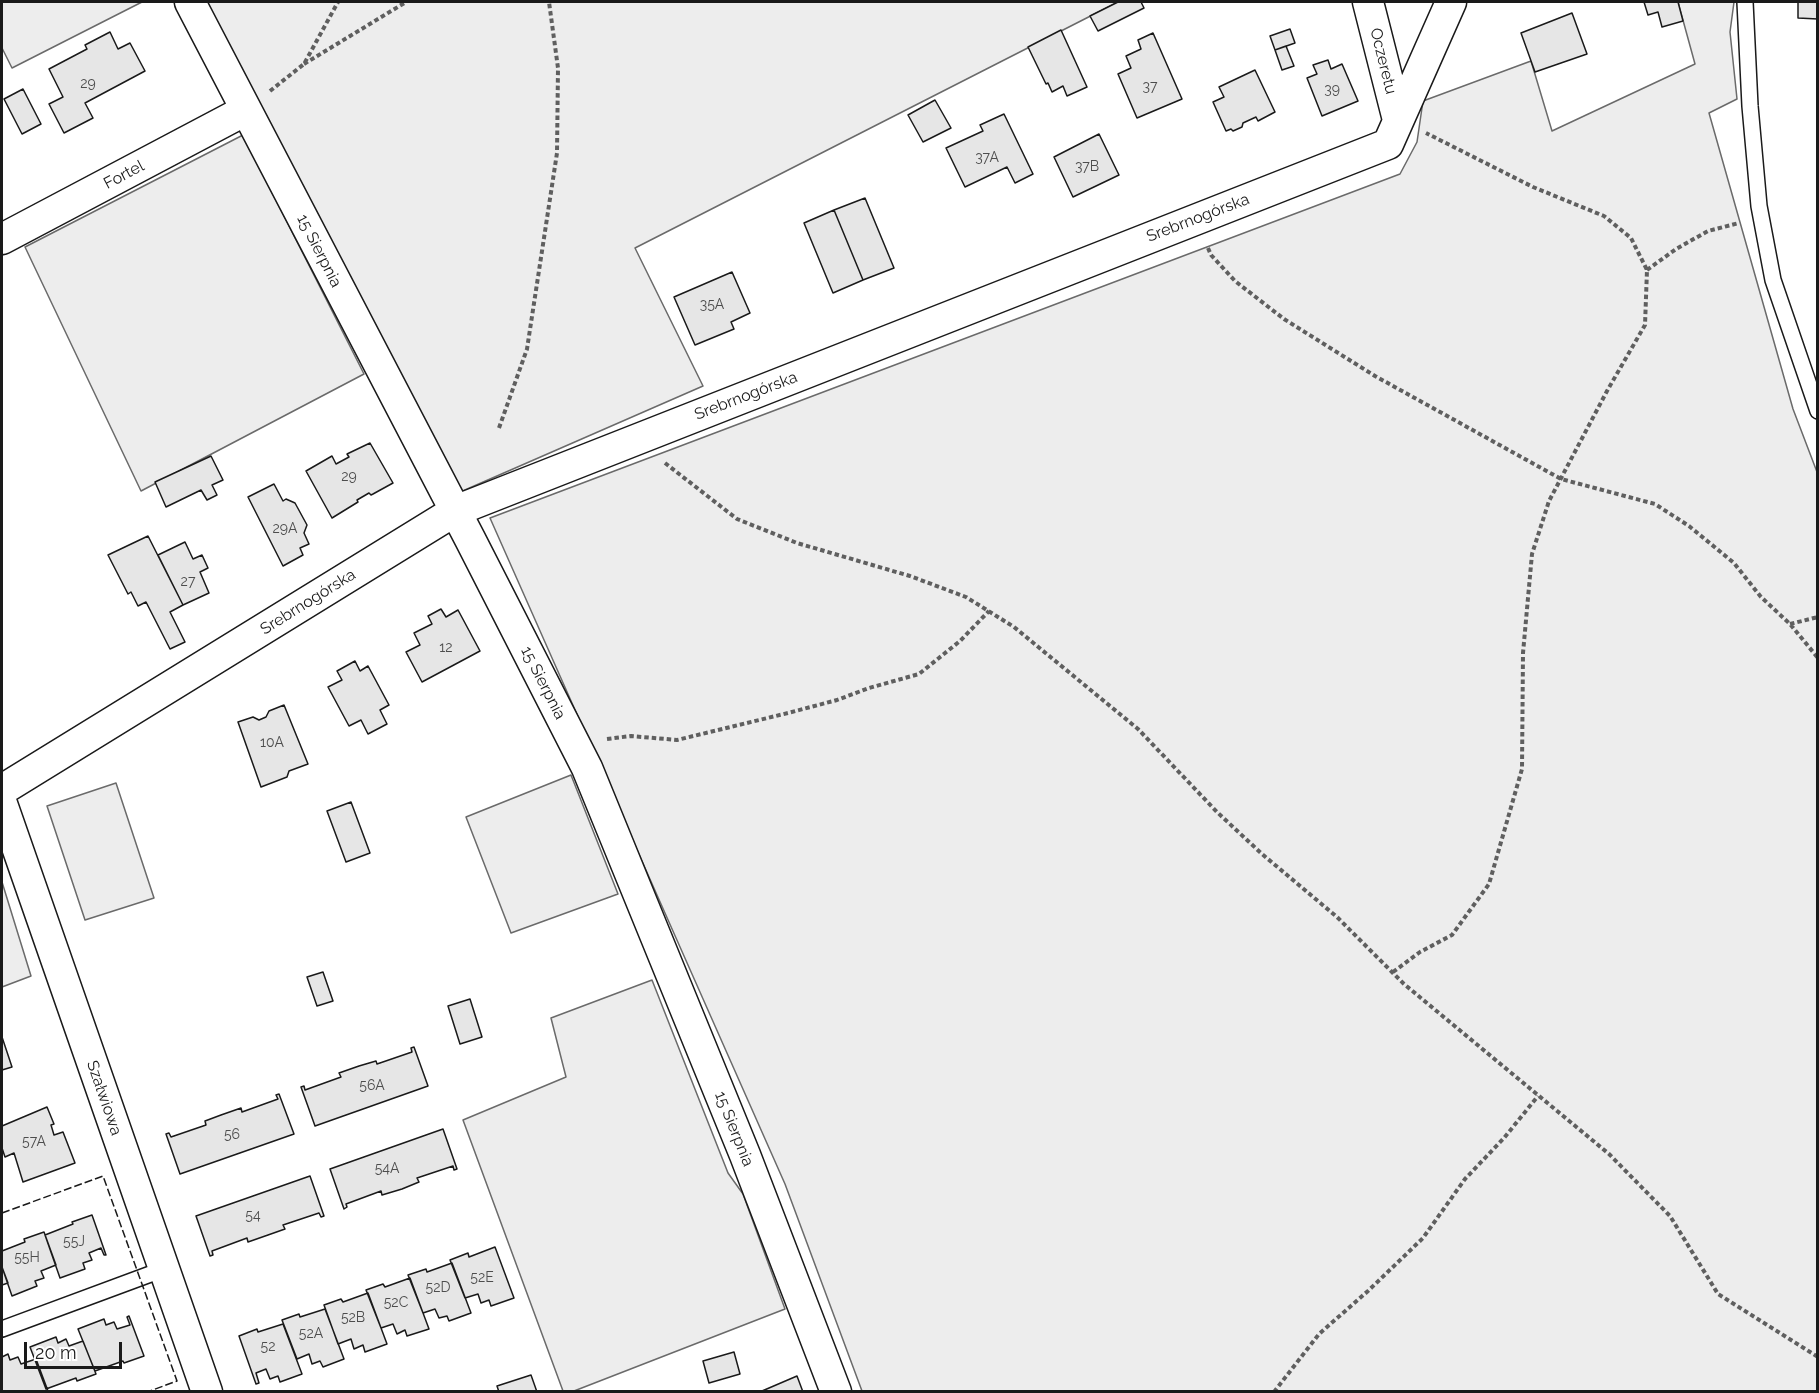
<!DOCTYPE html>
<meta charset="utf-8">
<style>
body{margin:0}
#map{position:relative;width:1819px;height:1393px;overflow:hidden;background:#fff;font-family:Raleway,sans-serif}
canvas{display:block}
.frame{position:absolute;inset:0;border:3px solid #1a1a1a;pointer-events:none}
.scale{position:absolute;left:24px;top:1342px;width:98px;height:27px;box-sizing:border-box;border:3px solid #1a1a1a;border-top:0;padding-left:8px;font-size:18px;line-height:21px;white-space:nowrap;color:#1a1a1a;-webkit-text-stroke:4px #fff;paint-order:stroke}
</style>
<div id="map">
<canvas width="1819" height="1393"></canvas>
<div class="frame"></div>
<div class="scale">20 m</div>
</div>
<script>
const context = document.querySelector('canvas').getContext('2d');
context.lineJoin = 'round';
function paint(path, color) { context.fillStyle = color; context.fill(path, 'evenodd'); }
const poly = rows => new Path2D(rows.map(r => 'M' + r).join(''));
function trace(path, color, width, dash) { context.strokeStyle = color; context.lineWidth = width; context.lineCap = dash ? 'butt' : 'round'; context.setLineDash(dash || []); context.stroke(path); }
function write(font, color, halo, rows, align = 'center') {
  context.font = font + ' Raleway,sans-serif'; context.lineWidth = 4.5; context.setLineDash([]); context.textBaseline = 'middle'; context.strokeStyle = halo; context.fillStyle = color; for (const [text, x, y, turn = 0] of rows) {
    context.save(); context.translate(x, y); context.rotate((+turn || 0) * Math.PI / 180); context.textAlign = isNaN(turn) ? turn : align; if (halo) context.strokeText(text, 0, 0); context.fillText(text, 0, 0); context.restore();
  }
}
const green = poly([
 [2,2,142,2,12,68,2,48,2,2],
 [205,2,1118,2,635,248,703,386,458,493,266,115,205,2],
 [1678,2,1734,2,1730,32,1737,99,1709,113,1793,409,1817,472,1817,1391,862,1391,785,1184,490,518,1400,174,1417,142,1423,101,1531,61,1552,131,1695,64,1678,2],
 [243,135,364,374,141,491,25,247,243,135],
 [571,775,618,894,511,933,466,817,571,775],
 [116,783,154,898,85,920,47,806,116,783],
 [2,882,31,976,2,987,2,882],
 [652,980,728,1173,743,1194,785,1309,574,1391,563,1391,463,1120,566,1077,551,1018,652,980]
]);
paint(green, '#ededed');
trace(green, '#6a6a6a', 1.5);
const building = poly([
 [1118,2,1141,2,1144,8,1098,31,1090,16,1118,2],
 [1644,2,1678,2,1683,21,1662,27,1658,12,1648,15,1644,2],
 [1798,2,1818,2,1818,19,1798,18,1798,2],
 [1572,13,1587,54,1535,72,1521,33,1572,13],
 [1290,29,1295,43,1275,50,1270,36,1290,29],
 [1061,30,1087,87,1067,96,1063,86,1052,92,1048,83,1046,84,1028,47,1061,30],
 [110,32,118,49,130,43,145,71,85,103,93,118,64,133,49,104,63,97,49,69,87,49,85,45,110,32],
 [1153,33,1182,99,1137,118,1118,74,1131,68,1126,56,1141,49,1138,40,1153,33],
 [1286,46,1294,66,1282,70,1275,50,1286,46],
 [1328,60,1331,69,1342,64,1358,101,1322,116,1307,78,1317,74,1313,65,1328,60],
 [1255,70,1275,112,1258,121,1256,117,1243,123,1242,127,1233,131,1231,129,1226,131,1213,102,1224,97,1219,87,1255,70],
 [23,89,41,124,22,134,4,99,23,89],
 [935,100,951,128,923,142,908,115,935,100],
 [1004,114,1033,174,1015,183,1007,167,965,187,946,148,983,131,980,125,1004,114],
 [1099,134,1119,175,1073,197,1054,157,1099,134],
 [865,198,894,268,863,280,834,210,865,198],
 [834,210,863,280,833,293,804,223,834,210],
 [732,272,750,313,731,322,734,329,695,345,674,297,732,272],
 [370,443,393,483,373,494,371,495,369,493,357,500,358,502,332,518,306,471,332,456,336,464,349,457,347,454,370,443],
 [211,456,223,480,212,485,217,495,207,500,201,490,166,507,155,482,211,456],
 [274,484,283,501,286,499,295,503,307,525,304,533,309,544,300,548,303,555,283,566,248,497,274,484],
 [148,536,183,605,170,612,185,642,170,649,146,602,138,606,131,592,128,594,108,555,148,536],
 [185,542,193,559,202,555,208,568,200,572,209,593,183,605,158,555,185,542],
 [441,609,446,617,458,610,480,651,422,682,406,652,420,645,414,633,432,624,428,616,441,609],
 [355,661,360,671,368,666,389,705,380,710,387,724,368,734,361,720,349,726,328,687,342,680,337,671,355,661],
 [284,705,308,764,289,771,287,777,261,787,238,722,253,717,259,720,266,717,269,711,284,705],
 [351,802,370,853,346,862,327,811,351,802],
 [323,972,333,1001,317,1006,307,977,323,972],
 [470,999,482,1037,460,1044,448,1006,470,999],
 [2,1037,12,1067,2,1070,2,1037],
 [414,1047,428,1086,315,1126,301,1087,304,1086,305,1090,341,1077,339,1073,359,1066,376,1061,377,1064,412,1052,411,1048,414,1047],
 [279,1094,294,1134,180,1174,166,1134,169,1133,171,1137,206,1125,205,1121,221,1115,241,1108,242,1112,278,1099,276,1095,279,1094],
 [47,1107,54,1124,51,1125,54,1135,63,1132,75,1163,23,1182,14,1153,5,1157,2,1148,2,1126,47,1107],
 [443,1129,457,1169,454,1170,453,1166,417,1178,419,1182,402,1189,382,1195,381,1191,346,1204,347,1207,344,1209,330,1169,443,1129],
 [310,1176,324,1216,321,1217,319,1213,283,1225,285,1229,268,1235,248,1242,247,1238,212,1251,213,1255,210,1256,196,1216,310,1176],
 [92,1215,106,1255,104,1255,101,1248,89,1253,92,1260,83,1263,85,1269,60,1278,45,1235,73,1224,72,1222,92,1215],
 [44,1232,56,1265,41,1271,44,1278,35,1281,37,1286,12,1296,2,1267,2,1251,25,1242,24,1239,44,1232],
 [495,1247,514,1298,491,1306,489,1300,481,1303,478,1294,465,1298,450,1260,468,1253,469,1257,495,1247],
 [452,1263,471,1313,449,1321,447,1316,439,1318,435,1309,423,1313,408,1275,426,1269,427,1272,452,1263],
 [2,1267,8,1283,2,1285,2,1267],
 [410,1278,429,1329,407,1336,405,1330,397,1334,393,1324,381,1328,366,1290,383,1284,385,1287,410,1278],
 [368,1293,387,1344,365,1352,363,1345,354,1349,351,1339,338,1344,324,1305,341,1299,343,1302,368,1293],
 [325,1309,344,1359,323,1367,320,1361,312,1364,309,1354,297,1359,282,1320,299,1314,300,1317,325,1309],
 [129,1316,144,1356,124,1363,123,1361,95,1371,78,1329,104,1319,106,1325,114,1322,117,1329,130,1325,127,1317,129,1316],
 [283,1324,302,1374,280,1382,278,1376,270,1379,266,1369,256,1373,259,1383,256,1384,239,1336,257,1329,258,1332,283,1324],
 [56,1337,58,1343,66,1339,69,1346,83,1341,96,1374,77,1381,76,1378,46,1389,30,1347,56,1337],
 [734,1352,740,1374,709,1383,703,1361,734,1352],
 [8,1354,10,1360,18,1357,21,1364,36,1359,48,1391,2,1392,2,1357,8,1354],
 [531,1375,537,1392,499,1392,497,1386,531,1375],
 [797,1376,803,1392,763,1392,762,1391,797,1376]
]);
paint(building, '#e6e6e6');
trace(building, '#1a1a1a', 1.5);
const service = poly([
 [1745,2,1750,106,1759,206,1773,280,1818,411],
 [2,1329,164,1269]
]);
const minor = poly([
 [190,2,470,539,587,768,745,1155,836,1392],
 [1368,2,1398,120],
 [2,239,246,110],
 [2,790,455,511,1388,144,1451,2],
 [2,804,207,1392]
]);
trace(service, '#1a1a1a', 18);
trace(minor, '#1a1a1a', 33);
trace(poly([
 [304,64,406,2],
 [270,91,304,64,338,2],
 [1208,248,1211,255,1235,281,1284,319,1375,376,1561,479,1655,504,1689,526,1734,563,1761,597,1790,624,1818,658],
 [1647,270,1676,249,1708,231,1739,223],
 [499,428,527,349,557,153,558,68,549,2],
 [665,463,737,519,797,543,910,576,966,597,1014,627,1138,729,1217,812,1262,854,1337,917,1404,984,1609,1154,1670,1216,1718,1294,1818,1357],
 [1790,624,1818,617],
 [607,739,631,736,677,740,788,713,837,700,869,688,919,674,960,641,989,611],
 [1393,972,1420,952,1452,935,1489,884,1522,769,1523,653,1532,554,1549,501,1607,391,1645,325,1647,270,1631,238,1604,216,1533,187,1426,133],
 [1274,1392,1319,1334,1368,1291,1423,1238,1465,1179,1504,1138,1538,1096]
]), '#5f5f5f', 4, [4.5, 3]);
trace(service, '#fff', 15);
trace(minor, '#fff', 30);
trace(poly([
 [2,1213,103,1176,177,1381,147,1392]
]), '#1a1a1a', 1.5, [8, 3]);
write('14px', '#4d4d4d', null, [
 ["29",88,84],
 ["37",1150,87],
 ["39",1332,90],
 ["37A",987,158],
 ["37B",1087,167],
 ["35A",712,305],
 ["29",349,477],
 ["29A",285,529],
 ["27",188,582],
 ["12",446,648],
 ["10A",272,743],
 ["56A",372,1086],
 ["56",232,1135],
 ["57A",34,1142],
 ["54A",387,1169],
 ["54",253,1216],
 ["55J",74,1242],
 ["55H",27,1258],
 ["52E",482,1278],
 ["52D",438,1288],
 ["52C",396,1303],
 ["52B",353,1318],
 ["52A",311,1334],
 ["52",268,1347]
]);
write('16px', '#1a1a1a', '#fff', [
 ["Oczeretu",1383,61,76],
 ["Fortel",124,175,-28],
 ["Srebrnogórska",1198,218,-21],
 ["15 Sierpnia",319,251,63],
 ["Srebrnogórska",746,396,-21],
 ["Srebrnogórska",308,602,-32],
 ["15 Sierpnia",543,683,63],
 ["Szałwiowa",104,1098,71],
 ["15 Sierpnia",734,1129,68]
]);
</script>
